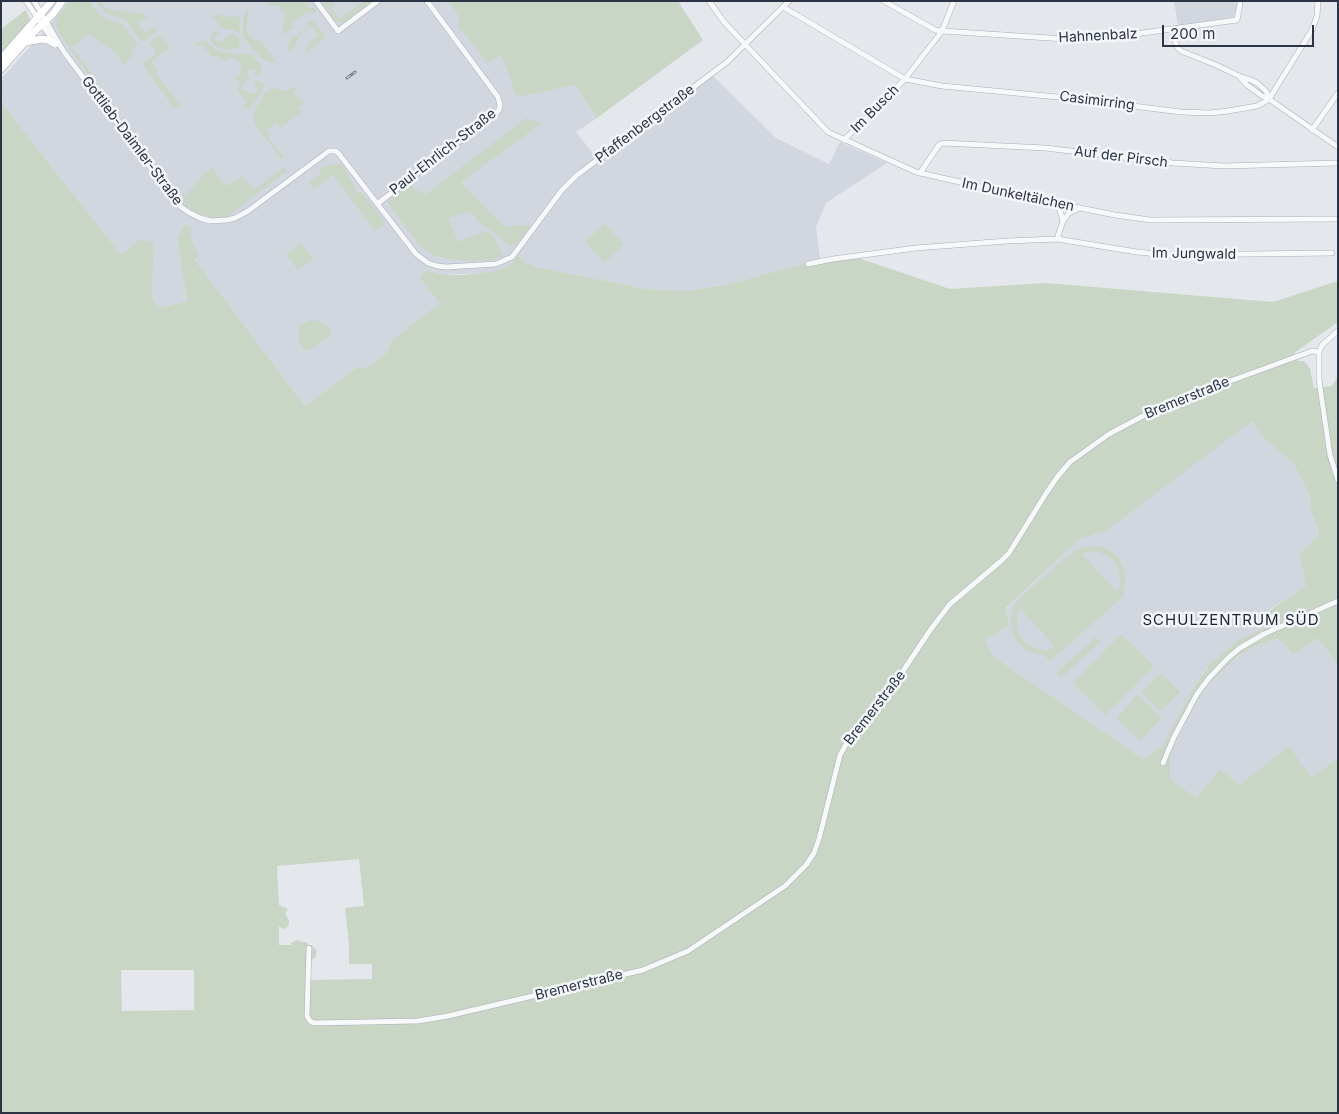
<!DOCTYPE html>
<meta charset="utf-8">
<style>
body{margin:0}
#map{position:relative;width:1339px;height:1114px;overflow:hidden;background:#e4e7ec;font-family:Inter,sans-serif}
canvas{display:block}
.frame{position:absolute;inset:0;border:2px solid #2b3445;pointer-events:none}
.scale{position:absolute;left:1162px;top:25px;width:152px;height:22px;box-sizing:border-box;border:2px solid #2b3445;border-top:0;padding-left:6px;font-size:15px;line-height:18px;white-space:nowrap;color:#2b3445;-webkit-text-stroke:4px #f4f6f9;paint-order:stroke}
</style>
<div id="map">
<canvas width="1339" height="1114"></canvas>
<div class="frame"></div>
<div class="scale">200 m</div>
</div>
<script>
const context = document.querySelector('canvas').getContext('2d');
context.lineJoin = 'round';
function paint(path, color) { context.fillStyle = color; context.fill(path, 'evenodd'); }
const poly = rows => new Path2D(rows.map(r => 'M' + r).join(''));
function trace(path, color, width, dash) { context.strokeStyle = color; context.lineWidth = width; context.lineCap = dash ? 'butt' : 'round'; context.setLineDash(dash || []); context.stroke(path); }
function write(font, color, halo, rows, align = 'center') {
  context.font = font + ' Inter,sans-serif'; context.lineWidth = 5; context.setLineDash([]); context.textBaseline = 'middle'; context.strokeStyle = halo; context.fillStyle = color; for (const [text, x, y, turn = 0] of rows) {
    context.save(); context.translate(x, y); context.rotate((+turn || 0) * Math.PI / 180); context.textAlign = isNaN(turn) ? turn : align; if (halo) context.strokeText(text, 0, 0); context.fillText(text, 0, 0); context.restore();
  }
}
paint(poly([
 [68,1,481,1,517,96,575,85,597,118,576,132,600,162,713,76,776,138,829,164,840,142,887,163,826,203,816,227,820,259,730,284,686,291,646,289,537,267,526,263,513,262,506,267,496,271,481,273,444,275,426,270,419,277,441,303,392,340,386,354,370,366,355,369,305,406,195,260,199,256,190,235,177,240,187,301,159,308,152,297,154,242,139,241,121,255,1,102,1,79,51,23],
 [1174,1,1238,1,1234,17,1178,26],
 [1252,420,1265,439,1293,463,1311,498,1310,509,1319,529,1318,535,1299,555,1306,585,1268,611,1275,623,1238,640,1207,666,1208,667,1196,683,1162,746,1143,759,993,656,985,640,1009,625,1006,609,1080,539,1106,531],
 [1318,638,1338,666,1338,758,1311,777,1289,747,1239,785,1220,769,1196,798,1170,778,1171,750,1179,733,1209,684,1224,668,1238,656,1256,646,1274,639,1278,639,1284,643,1293,655]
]), '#d2d6de');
paint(poly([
 [69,1,89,1,97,11,104,18,122,24,138,45,133,49,132,55,124,65,115,52,89,34,72,47,99,84,96,85,65,42,56,27,56,22,58,16],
 [95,1,100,1,106,9,144,14,147,17,138,24,145,33,154,27,157,31,146,40,143,41,140,40,126,21,122,18,107,14],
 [273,1,304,1,310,9,314,7,317,11,312,14,309,11,291,23,294,28,283,34,282,33,285,16,278,6,269,6,268,5],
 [322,1,332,1,335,6,331,9,339,19,364,1,373,1,343,23,335,21],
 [449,1,678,1,703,40,597,118,575,85,517,97,501,55,487,63,462,30,459,31,458,15],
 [249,8,246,31,253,40,261,41,277,63,270,63,263,59,253,50,245,39,243,35,243,20,246,11],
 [26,10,30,19,29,23,1,56,1,29],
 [215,14,228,17,238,16,240,20,239,33,234,30,223,28,220,26,213,16],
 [310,21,313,21,324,36,324,39,306,53,308,44,315,37,317,38,319,36,311,26,298,36,296,46,288,52,290,40,308,27,306,23],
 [216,31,220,33,215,37,215,40,217,41,221,42,228,35,232,33,238,37,240,45,238,48,228,50,217,47,212,43,210,38,213,32],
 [160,35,169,47,151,62,158,72,156,74,180,105,175,109,142,64,157,53,149,43],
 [202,41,204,41,218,51,222,52,251,55,260,63,262,67,261,73,255,76,255,70,249,69,247,71,249,78,243,85,242,88,246,91,255,94,257,92,258,89,254,85,255,81,260,81,264,85,264,88,254,103,250,107,246,109,242,107,247,103,237,90,239,88,239,83,236,79,237,76,241,75,242,66,237,60,228,58,226,62,223,61,220,57,214,56,212,57,202,44,198,47,197,45,198,43],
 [298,85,294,92,295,95,302,101,304,103,299,108,302,112,280,128,276,123,266,130,270,135,268,137,284,157,281,159,255,124,253,117,254,112,265,93,272,88,286,91],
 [1,102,121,255,139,240,154,242,152,297,159,308,187,301,177,240,185,224,192,227,190,235,199,256,195,260,305,406,355,369,370,366,386,354,392,340,440,303,419,277,426,270,444,275,464,275,496,271,506,267,513,262,535,232,518,255,526,263,537,267,646,289,686,291,730,284,820,259,819,264,858,258,950,289,1046,283,1273,302,1338,281,1338,322,1294,353,1298,361,1304,361,1310,369,1314,388,1332,386,1338,376,1338,666,1318,638,1293,655,1284,643,1278,639,1274,639,1256,646,1238,656,1209,684,1179,733,1171,750,1170,778,1196,798,1220,769,1239,785,1289,746,1311,777,1338,758,1338,1113,1,1113],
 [1252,421,1265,439,1293,463,1311,498,1310,509,1319,530,1318,535,1299,555,1306,585,1268,612,1275,623,1238,640,1207,666,1208,668,1196,683,1162,746,1143,759,993,656,985,640,1009,625,1006,608,1080,539,1106,531],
 [359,859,364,906,345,908,349,945,349,964,372,964,372,979,310,980,311,960,315,958,317,951,311,945,308,945,307,942,301,942,297,940,291,943,292,945,279,945,279,926,283,929,286,928,289,924,289,920,285,914,288,909,279,905,277,866],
 [121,970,194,970,194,1010,122,1011],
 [526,118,542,123,461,182,504,226,531,225,517,244,508,246,497,234,481,225,471,211,448,218,458,242,484,231,492,235,498,245,503,256,492,260,468,261,449,259,434,255,420,246,387,202,409,185,416,190,422,192,425,195],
 [342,164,346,169,356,191,363,194,385,223,375,231,333,175,314,189,309,182,322,173,319,169,329,165],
 [284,167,287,171,227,217,209,217,196,212,187,207,182,201,185,195,191,190,202,176,212,168,223,183,226,185,230,185,242,176,254,190],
 [605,224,624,245,604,263,585,242],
 [301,243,313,259,298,270,286,254],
 [317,320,324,324,330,329,331,334,309,351,303,348,298,340,298,332,302,324,309,321],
 [1090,546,1100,547,1110,551,1118,557,1123,567,1126,576,1123,592,1125,595,1050,661,1044,655,1036,654,1026,650,1017,642,1013,633,1011,623,1012,613,1015,605,1020,598,1074,551],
 [1090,551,1099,552,1107,556,1114,561,1118,569,1120,577,1120,585,1117,592,1082,554],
 [1020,608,1055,647,1047,650,1037,649,1028,645,1022,639,1018,631,1017,623,1017,615],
 [1121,634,1154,666,1105,715,1073,683],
 [1096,637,1100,642,1061,678,1056,673],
 [1161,673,1180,692,1161,711,1141,692],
 [1138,694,1162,718,1140,741,1116,718]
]), '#c9d6c5');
const minor = poly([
 [26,1,54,42],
 [34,1,64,52,174,199,181,207,188,212,200,218,210,221,227,220,235,218,248,211,329,151,336,151,339,154,416,254,428,263,437,266,446,267,496,264,512,257,562,190,576,176,727,62,789,1],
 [316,1,338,31,378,1],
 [709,1,724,22,740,39,828,132,916,172,1025,197,1115,215,1150,220,1338,219],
 [884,1,935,30,942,31,1065,39,1114,37,1237,20,1240,4],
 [783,7,905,79,942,86,1068,98,1181,112,1210,113,1228,111,1257,106,1263,103,1269,99,1312,30,1317,16,1318,1],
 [1172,29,1177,47,1181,51,1216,65,1239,76,1251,80,1257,83,1266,91,1269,99],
 [1239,76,1247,85,1262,96,1269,99,1338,147],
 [1312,130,1338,93],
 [844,140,905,79,942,31,954,1],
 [920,173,939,145,943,143,1045,148,1173,163,1224,166,1338,163],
 [377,204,495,114,499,110,500,105,498,97,427,1],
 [1063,221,1069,213,1079,208],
 [1057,239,1137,252,1167,255,1332,253],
 [808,264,833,259,916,248,1007,241,1057,239,1063,221,1060,210,1054,204],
 [1338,331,1322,345,1319,352,1319,380,1330,455,1338,480],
 [1163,763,1174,737,1197,694,1209,678,1229,657,1240,648,1264,634,1338,601],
 [309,948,307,1016,310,1021,314,1023,418,1021,448,1016,643,970,688,951,785,886,806,865,814,853,819,839,840,755,856,727,899,677,931,629,950,604,1001,561,1009,553,1047,492,1058,476,1070,462,1109,434,1162,406,1304,354,1312,351,1319,352]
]);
const secondary = poly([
 [25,42,42,39,48,40,55,44],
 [1,59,52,1],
 [1,69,34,32,53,14,62,1]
]);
trace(minor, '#a9aeb7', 6);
trace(secondary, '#a9aeb7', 8);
trace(minor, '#f7f8fa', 5);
trace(secondary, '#fff', 7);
const rail = poly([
 [347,78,355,72]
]);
trace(rail, '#7d8696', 3);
trace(rail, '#f4f6f9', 1, [4]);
write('14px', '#2b3445', '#f4f6f9', [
 ["Hahnenbalz",1098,36,-3],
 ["Casimirring",1097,101,7],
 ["Im Busch",875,109,-45],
 ["Pfaffenbergstraße",645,124,-37],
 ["Gottlieb-Daimler-Straße",132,141,53],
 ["Paul-Ehrlich-Straße",443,152,-38],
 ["Auf der Pirsch",1121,157,7],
 ["Im Dunkeltälchen",1018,195,12],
 ["Im Jungwald",1194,254,1],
 ["Bremerstraße",1187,398,-22],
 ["Bremerstraße",875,708,-52],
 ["Bremerstraße",579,985,-14]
]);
context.letterSpacing = '1px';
write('15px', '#1d2536', '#f4f6f9', [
 ["SCHULZENTRUM SÜD",1231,620]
]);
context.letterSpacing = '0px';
</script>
